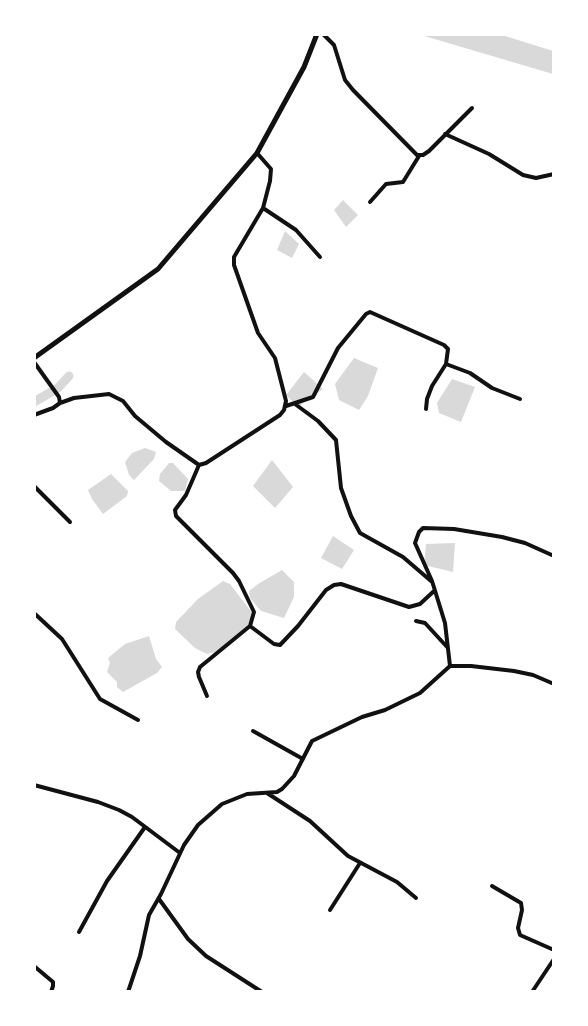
<!DOCTYPE html>
<style>
body{margin:0}
#map{position:relative;width:588px;height:1026px;overflow:hidden;background:#fff;font-family:Overpass,sans-serif}
canvas{display:block}
.frame{position:absolute;inset:0;border:36px solid #fff;pointer-events:none}
</style>
<div id="map">
<canvas width="588" height="1026"></canvas>
<div class="frame"></div>
</div>
<script>
const context = document.querySelector('canvas').getContext('2d');
context.lineJoin = 'round';
function paint(path, color) { context.fillStyle = color; context.fill(path, 'evenodd'); }
const poly = rows => new Path2D(rows.map(r => 'M' + r).join(''));
function trace(path, color, width, dash) { context.strokeStyle = color; context.lineWidth = width; context.lineCap = dash ? 'butt' : 'round'; context.setLineDash(dash || []); context.stroke(path); }
paint(poly([
 [421,35,502,35,553,51,553,74],
 [343,200,358,215,346,227,334,210],
 [285,231,299,244,292,258,277,250],
 [354,358,378,368,368,396,359,410,339,400,335,384],
 [304,372,323,389,298,407,286,395],
 [452,379,475,387,461,422,439,413,437,403],
 [145,448,156,452,154,459,134,480,129,475,125,462,132,453],
 [272,460,293,487,275,508,253,486],
 [169,463,173,463,188,479,185,491,171,491,159,481,160,474],
 [111,474,128,491,127,496,103,514,92,499,88,490],
 [333,536,354,550,342,569,321,558],
 [455,543,453,572,424,565,426,544],
 [282,570,294,582,294,597,284,618,261,611,250,598,249,591,258,584],
 [223,581,230,584,253,614,247,627,215,652,207,654,195,648,175,629,176,622,198,599],
 [149,636,156,659,162,667,157,673,123,692,117,687,117,682,107,672,110,663,108,658,125,644]
]), '#d9d9d9');
trace(poly([
 [34,402,58,388,69,376]
]), '#d9d9d9', 9);
trace(poly([
 [323,34,334,45,345,80,353,90,417,155,423,155,429,151,472,108],
 [445,134,489,154,523,175,536,178,554,174],
 [370,202,386,184,403,182,419,156],
 [263,208,296,230,320,257],
 [34,362,59,397,60,403,53,408,34,415],
 [446,364,470,373,492,388,520,399],
 [60,403,74,398,109,394,123,401,135,416,166,442,199,465,206,463,280,415,284,410,286,401,275,358,258,333,234,265,234,257,263,208,270,181,271,169,257,153],
 [295,404,318,421,336,440,341,488,351,516,360,533,403,557,431,581],
 [286,406,313,397,338,348,366,314,370,312,444,345,448,349,446,364,432,386,427,399,426,409],
 [199,465,186,495,175,510,176,516,233,573,239,581,254,612,250,626,200,667,198,672,199,677,207,696],
 [34,486,70,522],
 [34,613,62,639,100,699,138,720],
 [416,621,425,623,448,648],
 [250,626,274,644,280,645,298,626,326,590,334,585,341,584,409,607,420,604,434,591],
 [450,666,445,623,432,581,415,543,419,532,423,528,454,529,502,537,525,543,554,556],
 [253,731,303,759],
 [34,785,98,802,119,810,132,817,180,853],
 [267,793,310,821,348,856,397,882,416,898],
 [492,886,521,903,522,910,518,928,520,935,554,950],
 [159,899,188,939,206,956,262,992],
 [330,910,360,863],
 [79,932,107,881,145,827],
 [34,966,53,982,53,986,51,992],
 [128,992,140,956,149,915,161,894,184,845,198,825,222,804,247,794,277,792,282,789,294,776,312,741,362,717,385,710,420,693,450,666,471,666,514,671,533,675,554,684],
 [532,992,554,959]
]), '#111', 4);
trace(poly([
 [34,358,158,269,257,153,304,67,317,34]
]), '#111', 5);
</script>
